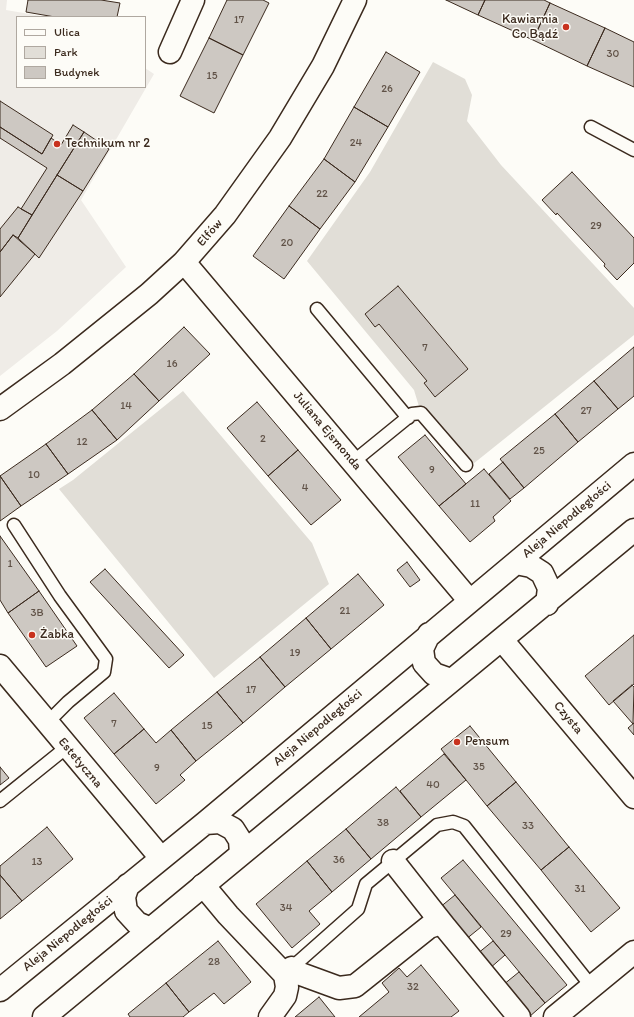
<!DOCTYPE html>
<meta charset="utf-8">
<style>
body{margin:0}
#map{position:relative;width:634px;height:1017px;overflow:hidden;background:#fdfcf7;font-family:Itim,sans-serif}
canvas{display:block}
.legend{position:absolute;left:16px;top:16px;width:130px;height:72px;box-sizing:border-box;background:#fdfcf7;border:1px solid #afa8a0;margin:0;padding:5px 7px;list-style:none;font-size:12px;color:#3b2a1e}
.legend li{display:flex;align-items:center;gap:8px;height:20px}
.legend b{width:20px;border:1px solid #afa8a0}
</style>
<div id="map">
<canvas width="634" height="1017"></canvas>
<ul class="legend">
<li><b style="height:5px;background:#fdfcf7"></b>Ulica</li>
<li><b style="height:11px;background:#e1ded7"></b>Park</li>
<li><b style="height:11px;background:#cdc8c2"></b>Budynek</li>
</ul>
</div>
<script>
const context = document.querySelector('canvas').getContext('2d');
context.lineJoin = 'round';
function paint(path, color) { context.fillStyle = color; context.fill(path, 'evenodd'); }
const poly = rows => new Path2D(rows.map(r => 'M' + r).join(''));
function trace(path, color, width, dash) { context.strokeStyle = color; context.lineWidth = width; context.lineCap = dash ? 'butt' : 'round'; context.setLineDash(dash || []); context.stroke(path); }
function write(font, color, halo, rows, align = 'center') {
  context.font = font + ' Itim,sans-serif'; context.lineWidth = 3; context.setLineDash([]); context.textBaseline = 'middle'; context.strokeStyle = halo; context.fillStyle = color; for (const [text, x, y, turn = 0] of rows) {
    context.save(); context.translate(x, y); context.rotate((+turn || 0) * Math.PI / 180); context.textAlign = isNaN(turn) ? turn : align; if (halo) context.strokeText(text, 0, 0); context.fillText(text, 0, 0); context.restore();
  }
}
paint(poly([
 [0,0,7,0,6,10,47,17,17,17,17,87,145,87,145,68,154,74,81,200,126,267,57,331,0,376]
]), '#efece7');
paint(poly([
 [433,62,465,79,472,95,467,121,501,165,634,308,634,335,473,464,466,465,421,413,414,390,307,261,370,172],
 [183,391,312,543,329,584,214,678,59,489,73,480]
]), '#e1ded7');
const building = poly([
 [28,0,101,0,120,3,117,17,55,17,26,12,28,0],
 [227,0,263,0,269,3,243,55,209,38,227,0],
 [446,0,485,0,478,15,446,0],
 [485,0,544,0,550,3,533,40,478,15,485,0],
 [550,3,605,28,587,66,533,40,550,3],
 [605,28,634,42,634,87,587,66,605,28],
 [209,38,243,55,214,113,180,96,209,38],
 [386,52,420,72,388,127,354,107,386,52],
 [0,101,53,135,42,154,0,127,0,101],
 [354,107,388,127,355,182,324,159,354,107],
 [73,125,84,132,32,215,21,209,47,168,0,138,0,127,42,154,51,138,61,145,73,125],
 [84,132,109,149,83,191,57,175,84,132],
 [324,159,355,182,320,229,289,206,324,159],
 [572,172,634,238,634,263,617,280,604,266,605,264,557,213,556,215,542,200,572,172],
 [57,175,83,191,39,258,18,238,57,175],
 [289,206,320,229,284,279,253,256,289,206],
 [18,207,32,215,18,238,13,235,0,252,0,229,18,207],
 [13,235,35,254,0,297,0,252,13,235],
 [398,286,468,369,435,397,424,383,427,381,379,324,375,327,365,314,398,286],
 [184,327,210,354,159,401,134,374,184,327],
 [634,347,634,396,618,409,594,381,634,347],
 [134,374,159,401,117,440,92,410,134,374],
 [594,381,618,409,578,442,555,414,594,381],
 [257,402,298,450,268,476,227,428,257,402],
 [92,410,117,440,68,474,46,444,92,410],
 [555,414,578,442,524,488,500,459,555,414],
 [425,435,466,484,439,506,398,457,425,435],
 [46,444,68,474,21,506,0,476,46,444],
 [298,450,341,500,311,525,268,476,298,450],
 [503,462,524,488,510,499,489,474,503,462],
 [484,469,511,501,493,517,495,521,470,542,439,506,484,469],
 [0,476,21,506,0,521,0,476],
 [0,536,39,591,8,613,0,600,0,536],
 [407,562,420,580,410,587,397,570,407,562],
 [105,569,184,655,169,668,90,582,105,569],
 [358,574,384,605,331,649,306,618,358,574],
 [39,591,77,646,46,667,8,613,39,591],
 [306,618,331,649,285,687,260,657,306,618],
 [634,635,634,684,609,705,585,676,634,635],
 [260,657,285,687,243,723,217,692,260,657],
 [632,685,634,687,633,724,613,701,632,685],
 [217,692,243,723,196,761,171,730,217,692],
 [114,693,144,729,114,754,84,718,114,693],
 [634,723,634,735,628,728,634,723],
 [470,726,516,782,487,806,441,749,470,726],
 [144,729,156,743,171,730,196,761,180,775,185,780,156,804,114,754,144,729],
 [444,754,466,780,421,817,400,791,444,754],
 [0,767,9,778,0,785,0,767],
 [516,782,569,847,541,870,487,806,516,782],
 [396,787,421,817,371,859,346,829,396,787],
 [47,827,73,859,22,901,0,875,0,866,47,827],
 [346,829,371,859,332,892,307,861,346,829],
 [569,847,620,908,591,932,541,870,569,847],
 [463,860,567,985,545,1003,441,878,463,860],
 [307,861,332,892,309,911,320,924,292,948,256,904,307,861],
 [0,875,22,901,0,919,0,875],
 [455,895,481,927,465,940,439,908,455,895],
 [218,941,251,982,224,1004,214,993,189,1012,166,983,218,941],
 [493,941,505,955,489,969,477,954,493,941],
 [421,965,459,1011,451,1017,359,1017,389,992,382,983,399,968,407,977,421,965],
 [519,972,545,1003,529,1017,503,985,519,972],
 [166,983,189,1012,183,1017,130,1017,128,1014,166,983],
 [319,997,335,1017,295,1017,319,997]
]);
paint(building, '#cdc8c2');
trace(building, '#3b2a1e', 1);
const service = poly([
 [591,127,634,150],
 [317,309,408,418],
 [353,462,412,414,421,413,466,465],
 [14,525,60,596,106,659,104,672,68,702,47,723],
 [0,801,67,747],
 [288,971,358,909,366,884,437,825,453,822,464,826,592,987]
]);
const minor = poly([
 [170,52,193,0],
 [184,262,469,600],
 [0,409,62,364,149,294,184,262,225,215,280,138,323,66,355,0],
 [502,640,634,797],
 [0,666,161,858],
 [393,861,445,927],
 [203,885,228,915,285,975,287,987,285,996,270,1017],
 [292,968,298,973,339,988,355,986,429,927,438,924,445,927,519,1017],
 [555,1017,634,952]
]);
const tertiary = poly([
 [516,563,531,566,542,573,549,588,547,604],
 [429,634,422,649,424,663,434,674,451,680],
 [205,823,220,822,233,829,240,840,241,854],
 [128,885,124,897,126,911,137,923,151,929],
 [0,990,205,823,634,464],
 [44,1017,634,530]
]);
trace(service, '#3b2a1e', 15);
trace(minor, '#3b2a1e', 25);
trace(tertiary, '#3b2a1e', 25);
trace(service, '#fdfcf7', 12);
trace(minor, '#fdfcf7', 22);
trace(tertiary, '#fdfcf7', 22);
for (const [x, y, r, color] of [
 [566,27,4,"#c8321e"],
 [57,144,4,"#c8321e"],
 [32,635,4,"#c8321e"],
 [457,742,4,"#c8321e"]
]) { const dot = new Path2D(); dot.arc(x, y, r, 0, 2 * Math.PI); context.fillStyle = color; context.fill(dot); trace(dot, '#fdfcf7', 1.5); }
write('11px', '#605247', null, [
 ["17",239,20],
 ["30",613,54],
 ["15",212,76],
 ["26",387,89],
 ["24",356,143],
 ["22",322,194],
 ["29",596,226],
 ["20",287,243],
 ["7",425,348],
 ["16",172,364],
 ["14",126,406],
 ["27",586,411],
 ["2",263,439],
 ["12",82,442],
 ["25",539,451],
 ["9",432,470],
 ["10",34,475],
 ["4",305,488],
 ["11",475,504],
 ["1",10,564],
 ["21",345,611],
 ["3B",37,613],
 ["19",295,653],
 ["17",251,690],
 ["7",114,724],
 ["15",207,726],
 ["35",479,767],
 ["9",157,768],
 ["40",433,785],
 ["38",383,823],
 ["33",528,826],
 ["36",339,860],
 ["13",37,862],
 ["31",580,889],
 ["34",286,908],
 ["29",506,934],
 ["28",214,962],
 ["32",413,987]
]);
write('13px', '#3b2a1e', '#fdfcf7', [
 ["Kawiarnia",558,20,"right"],
 ["Co Bądź",558,35,"right"],
 ["Technikum nr 2",65,144],
 ["Żabka",40,635],
 ["Pensum",465,742]
], 'left');
write('13px', '#3b2a1e', '#fdfcf7', [
 ["Elfów",210,233,-49],
 ["Juliana Ejsmonda",327,431,50],
 ["Aleja Niepodległości",567,520,-40],
 ["Czysta",568,718,50],
 ["Aleja Niepodległości",318,728,-40],
 ["Estetyczna",80,763,50],
 ["Aleja Niepodległości",68,934,-39]
]);
</script>
